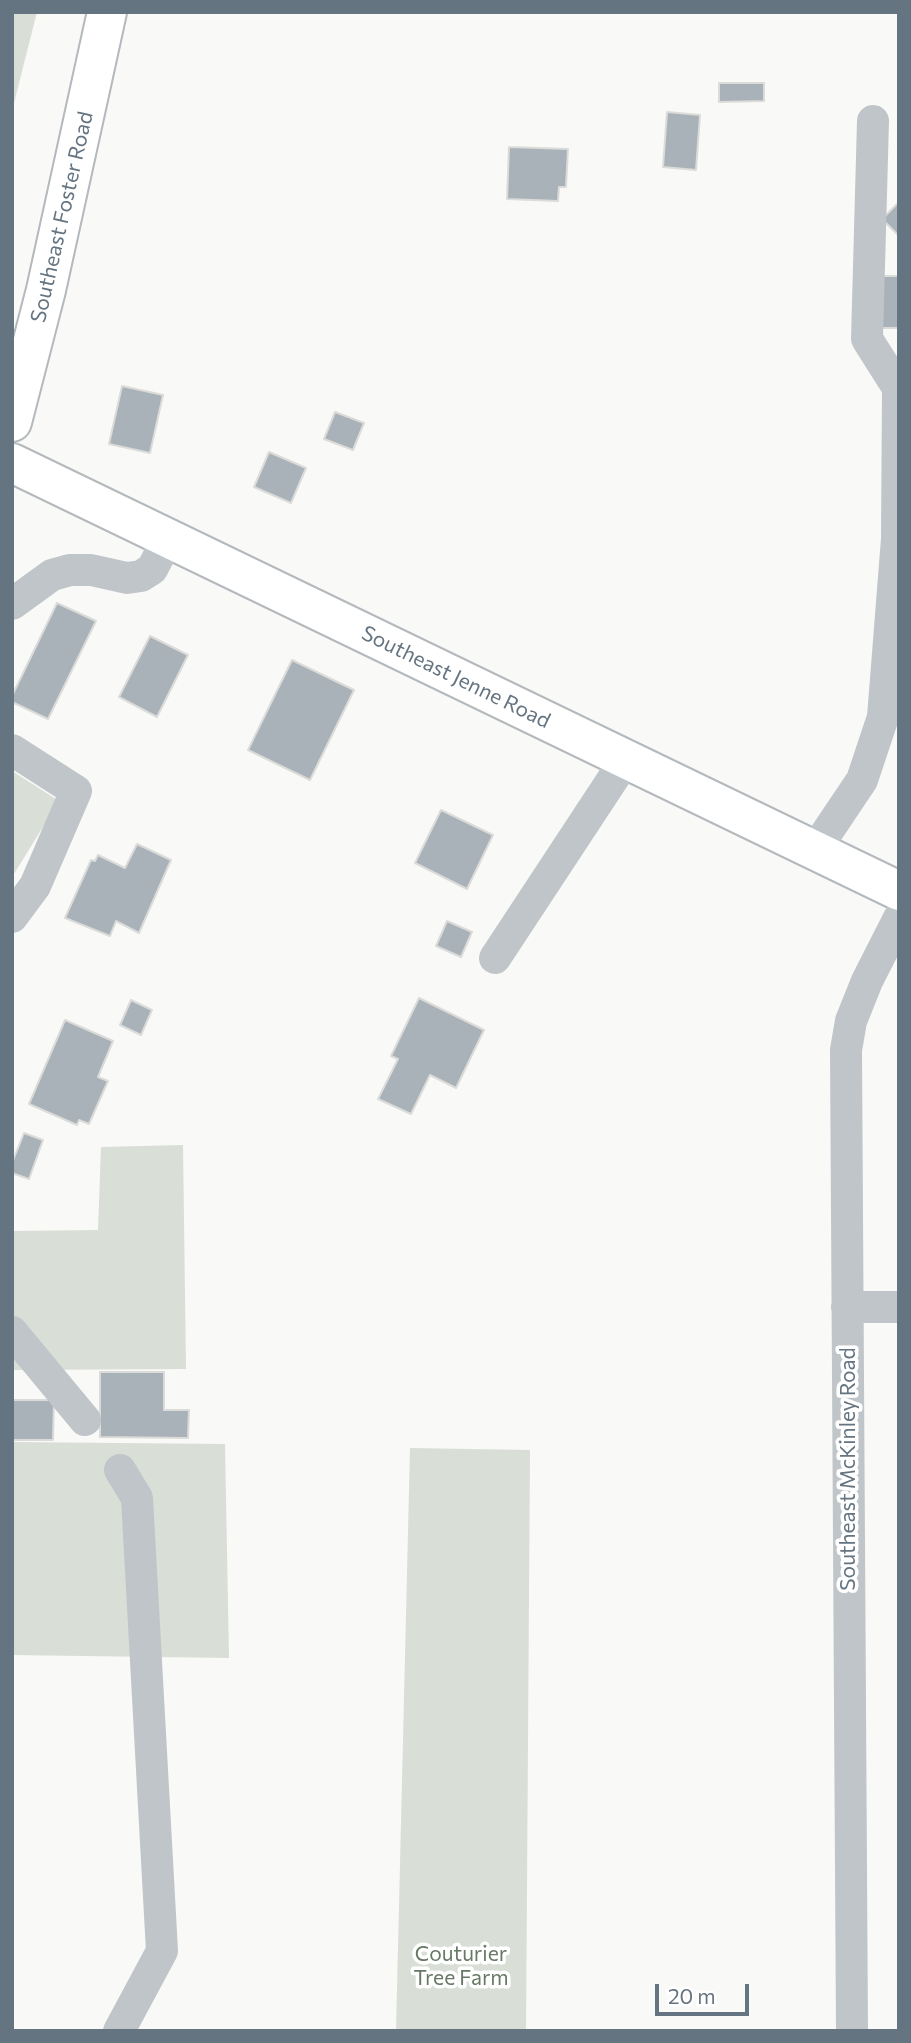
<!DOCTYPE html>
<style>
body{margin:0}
#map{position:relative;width:911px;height:2043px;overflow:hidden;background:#f9f9f7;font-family:Commissioner,sans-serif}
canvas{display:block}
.frame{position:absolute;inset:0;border:14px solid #657481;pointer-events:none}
.scale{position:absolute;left:655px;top:1984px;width:94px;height:32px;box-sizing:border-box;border:4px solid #657481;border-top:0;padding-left:9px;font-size:21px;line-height:24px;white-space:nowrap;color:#657481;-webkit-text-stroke:5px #fff;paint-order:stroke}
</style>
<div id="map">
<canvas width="911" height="2043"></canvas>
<div class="frame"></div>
<div class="scale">20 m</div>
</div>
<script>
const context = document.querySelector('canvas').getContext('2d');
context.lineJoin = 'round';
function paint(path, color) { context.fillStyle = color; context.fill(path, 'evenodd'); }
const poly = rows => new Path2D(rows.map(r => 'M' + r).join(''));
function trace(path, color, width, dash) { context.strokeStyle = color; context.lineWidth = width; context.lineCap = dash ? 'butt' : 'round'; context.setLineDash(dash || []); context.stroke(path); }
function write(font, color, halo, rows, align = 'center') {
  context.font = font + ' Commissioner,sans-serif'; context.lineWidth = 7; context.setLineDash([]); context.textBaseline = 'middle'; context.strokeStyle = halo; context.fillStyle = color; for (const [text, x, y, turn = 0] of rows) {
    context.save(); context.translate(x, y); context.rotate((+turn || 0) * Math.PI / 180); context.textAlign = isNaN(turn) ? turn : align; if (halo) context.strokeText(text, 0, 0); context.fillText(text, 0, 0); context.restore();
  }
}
paint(poly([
 [12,12,37,12,12,111],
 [12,771,59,801,12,877],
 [183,1145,186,1369,12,1370,12,1231,98,1230,101,1147],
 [12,1442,225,1444,229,1658,12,1655],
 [410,1448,530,1450,526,2031,396,2031]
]), '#d9ded6');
const building = poly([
 [719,83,764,83,764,101,719,102,719,83],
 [667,112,700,115,696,170,663,167,667,112],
 [509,147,568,149,566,187,559,187,558,201,507,199,509,147],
 [899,202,899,236,882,219,899,202],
 [876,276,899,276,899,328,882,328,876,276],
 [122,386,163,395,150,453,109,444,122,386],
 [335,412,364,423,353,450,324,439,335,412],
 [269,452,306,468,291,503,254,487,269,452],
 [57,603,96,621,48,719,12,702,12,696,57,603],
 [150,636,188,655,157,717,119,697,150,636],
 [292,660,354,690,310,780,248,750,292,660],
 [441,810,493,835,467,889,415,863,441,810],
 [137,844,171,860,139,933,116,921,110,936,65,918,91,860,95,861,98,855,125,868,137,844],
 [447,921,472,932,461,957,436,946,447,921],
 [419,998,484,1030,456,1088,430,1075,411,1114,378,1099,398,1059,391,1056,419,998],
 [131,1000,152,1010,141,1035,120,1025,131,1000],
 [65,1020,113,1041,98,1077,108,1081,89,1124,79,1120,77,1125,29,1104,65,1020],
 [24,1133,43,1140,29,1179,12,1173,12,1163,24,1133],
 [100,1372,164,1372,164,1410,189,1410,188,1438,100,1437,100,1372],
 [12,1400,54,1400,53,1440,12,1440,12,1400]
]);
paint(building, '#a9b2b8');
trace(building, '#dbdbd9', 2);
const major = poly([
 [12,422,46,290,107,12],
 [12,463,899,891]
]);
trace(major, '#b4b9bd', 42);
trace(poly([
 [12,604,52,575,70,570,91,570,127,578,141,576,152,569,168,539],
 [12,750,76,791,35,886,12,917],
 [815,850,862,780,883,717,897,539,898,388,867,339,873,121],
 [495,958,626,759],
 [847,1307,899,1307],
 [12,1332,85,1420],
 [119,2031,162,1951,137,1498,120,1470],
 [852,2031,846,1050,851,1021,867,981,899,918]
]), '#c0c5c9', 32);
trace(major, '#fff', 38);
write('21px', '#657481', '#fff', [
 ["Southeast Foster Road",62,217,-77],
 ["Southeast Jenne Road",456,677,26],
 ["Southeast McKinley Road",848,1469,-90]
]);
write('21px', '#677964', '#fff', [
 ["Couturier",461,1954],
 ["Tree Farm",461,1978]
]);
</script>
